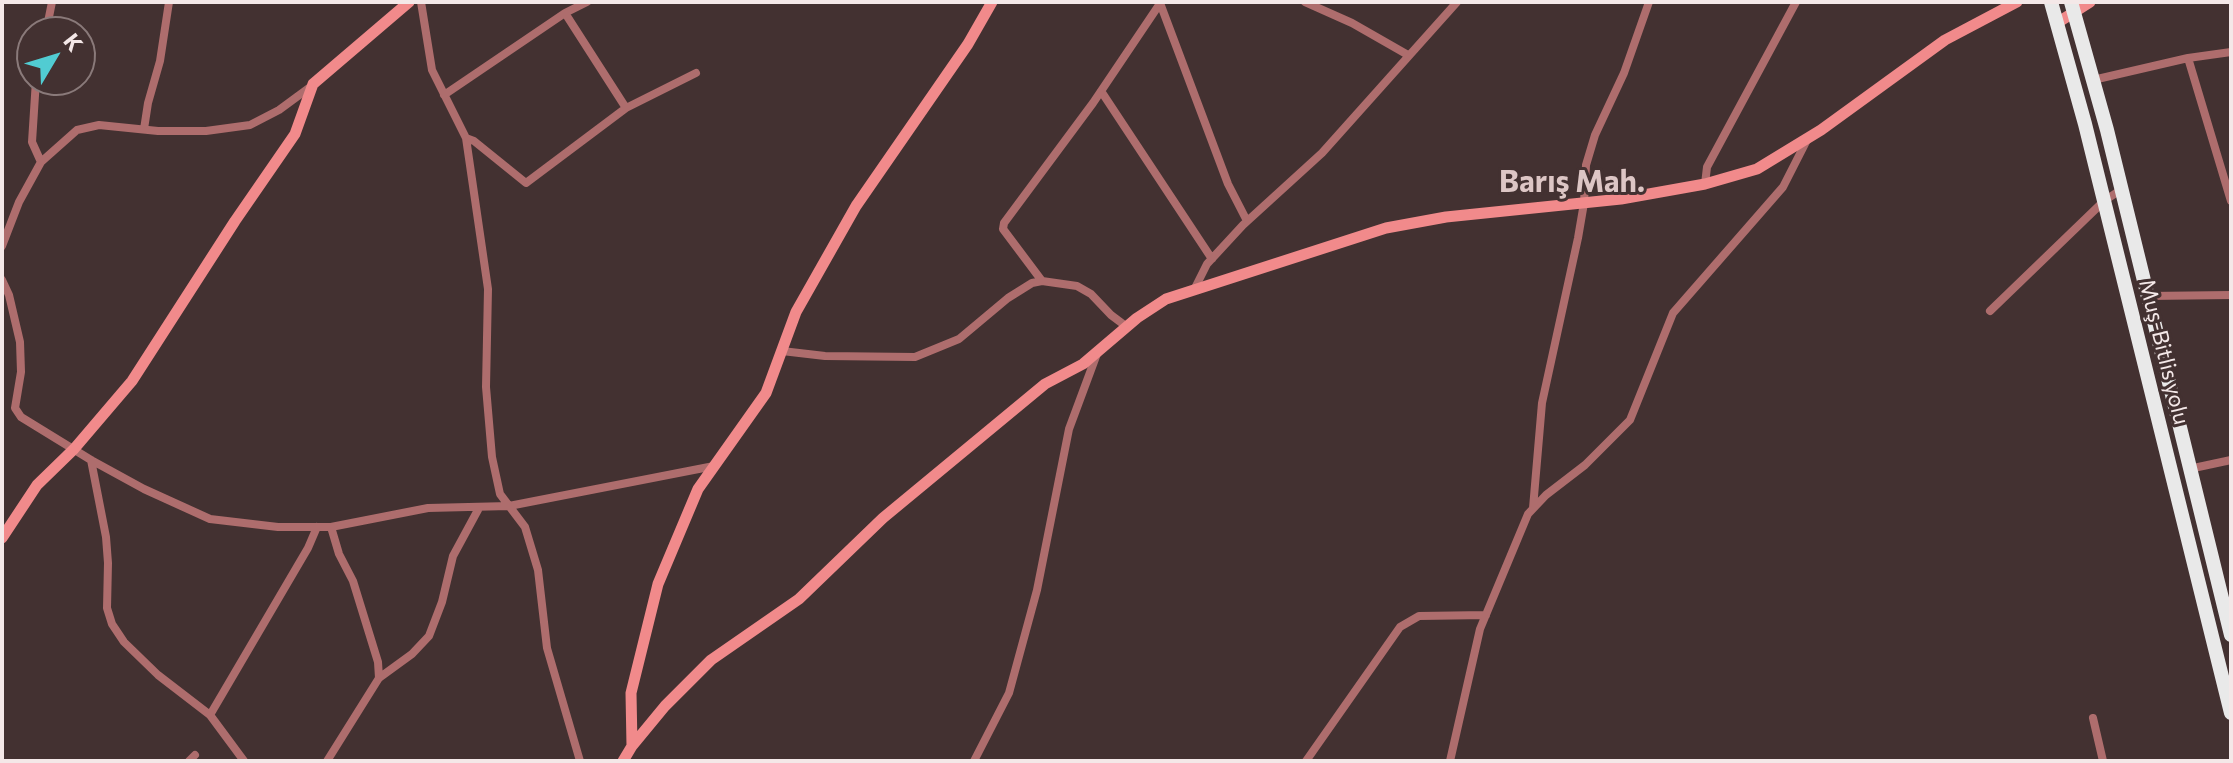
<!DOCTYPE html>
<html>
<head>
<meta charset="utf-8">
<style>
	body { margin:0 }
	#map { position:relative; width:2233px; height:763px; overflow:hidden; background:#433131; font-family:Commissioner,sans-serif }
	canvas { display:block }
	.frame { position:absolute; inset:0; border:4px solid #f4e8e8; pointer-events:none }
	.north { position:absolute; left:16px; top:16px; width:80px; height:80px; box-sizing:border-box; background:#433131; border:2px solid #8a7a7a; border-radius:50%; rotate:52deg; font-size:22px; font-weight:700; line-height:32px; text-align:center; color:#f4e8e8 }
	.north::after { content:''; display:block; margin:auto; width:28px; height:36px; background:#51ccd2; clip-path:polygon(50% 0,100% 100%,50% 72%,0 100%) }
</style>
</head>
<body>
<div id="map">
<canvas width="2233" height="763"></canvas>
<div class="frame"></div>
<div class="north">K</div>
</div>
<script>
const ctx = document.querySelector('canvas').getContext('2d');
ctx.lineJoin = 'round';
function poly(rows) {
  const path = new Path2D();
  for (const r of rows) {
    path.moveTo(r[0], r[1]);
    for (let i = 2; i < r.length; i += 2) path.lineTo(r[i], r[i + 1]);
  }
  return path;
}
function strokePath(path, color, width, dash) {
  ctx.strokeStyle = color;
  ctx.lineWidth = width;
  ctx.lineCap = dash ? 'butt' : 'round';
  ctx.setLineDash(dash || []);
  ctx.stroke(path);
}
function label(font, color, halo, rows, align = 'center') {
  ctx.font = font + ' Commissioner,sans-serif';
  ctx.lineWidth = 6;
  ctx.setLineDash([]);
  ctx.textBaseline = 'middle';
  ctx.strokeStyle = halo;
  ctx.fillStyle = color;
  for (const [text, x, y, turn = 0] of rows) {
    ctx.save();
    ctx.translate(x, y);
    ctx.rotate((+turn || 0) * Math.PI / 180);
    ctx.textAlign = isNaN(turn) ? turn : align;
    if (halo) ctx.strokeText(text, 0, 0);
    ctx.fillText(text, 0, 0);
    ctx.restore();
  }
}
strokePath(poly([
	[421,2,432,70,466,138,488,289,486,387,492,457,500,494,525,527,538,570,547,648,580,761],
	[1305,2,1352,23,1408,55],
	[1160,3,1228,184,1247,221],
	[565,13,626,108],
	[46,32,52,2],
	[2188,58,2231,201],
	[36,80,32,142,41,162],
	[2093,80,2188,58,2231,52],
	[1101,91,1212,259],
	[444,95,565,13,587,2],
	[144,129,148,103,160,61,169,2],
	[466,138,474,141,526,183,626,108,696,73],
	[1705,184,1707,167,1796,2],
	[2,246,19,202,41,162,77,130,99,125,158,131,206,131,250,125,279,110,313,85],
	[2,280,9,295,20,342,21,372,15,408,21,417,91,460,144,489,210,519,278,527,331,527,428,508,509,506,714,466],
	[1042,281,1003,229,1004,223,1093,103,1161,2],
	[1194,290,1207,264,1243,225,1322,153,1457,2],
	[2148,296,2231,295],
	[1990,311,2104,201,2122,189],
	[782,351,825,356,915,357,959,339,1008,298,1032,283,1042,281,1077,286,1091,294,1111,315,1127,327],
	[91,460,106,537,108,563,107,608,112,624,124,642,158,675,210,715,244,761],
	[2189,469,2231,460],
	[1533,508,1542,403,1578,238,1584,203,1586,165,1595,135,1624,73,1649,2],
	[331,527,339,554,353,581,378,662,379,678],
	[210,715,308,548,317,527],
	[2093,718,2103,761],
	[189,761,195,755],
	[327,761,379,678,412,654,429,636,442,602,453,556,479,508],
	[974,761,1009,693,1037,590,1069,429,1098,351],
	[1306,761,1400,627,1419,616,1486,615],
	[1450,761,1480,629,1528,514,1546,495,1585,465,1630,420,1673,313,1783,187,1808,138]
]), '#ae6d6d', 8);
strokePath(poly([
	[2057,23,2090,2],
	[2,538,37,485,74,449,132,381,235,221,295,134,313,84,409,2],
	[632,746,631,693,658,584,698,489,766,393,796,312,856,206,968,44,992,2],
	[623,761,632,746,665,706,711,660,799,599,883,518,1045,384,1083,364,1137,318,1166,299,1386,228,1446,217,1621,199,1705,184,1757,169,1821,130,1945,40,2017,2]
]), '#f18a8b', 11);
strokePath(poly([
	[2051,2,2085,124,2231,713],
	[2071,2,2107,130,2231,635]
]), '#e9e9e9', 14);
label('22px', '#f4e8e8', '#433131', [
	["Muş-Bitlis yolu",2164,352,76]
]);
label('bold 30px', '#ddc6c5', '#433131', [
	["Barış Mah.",1572,182]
]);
</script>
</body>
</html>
